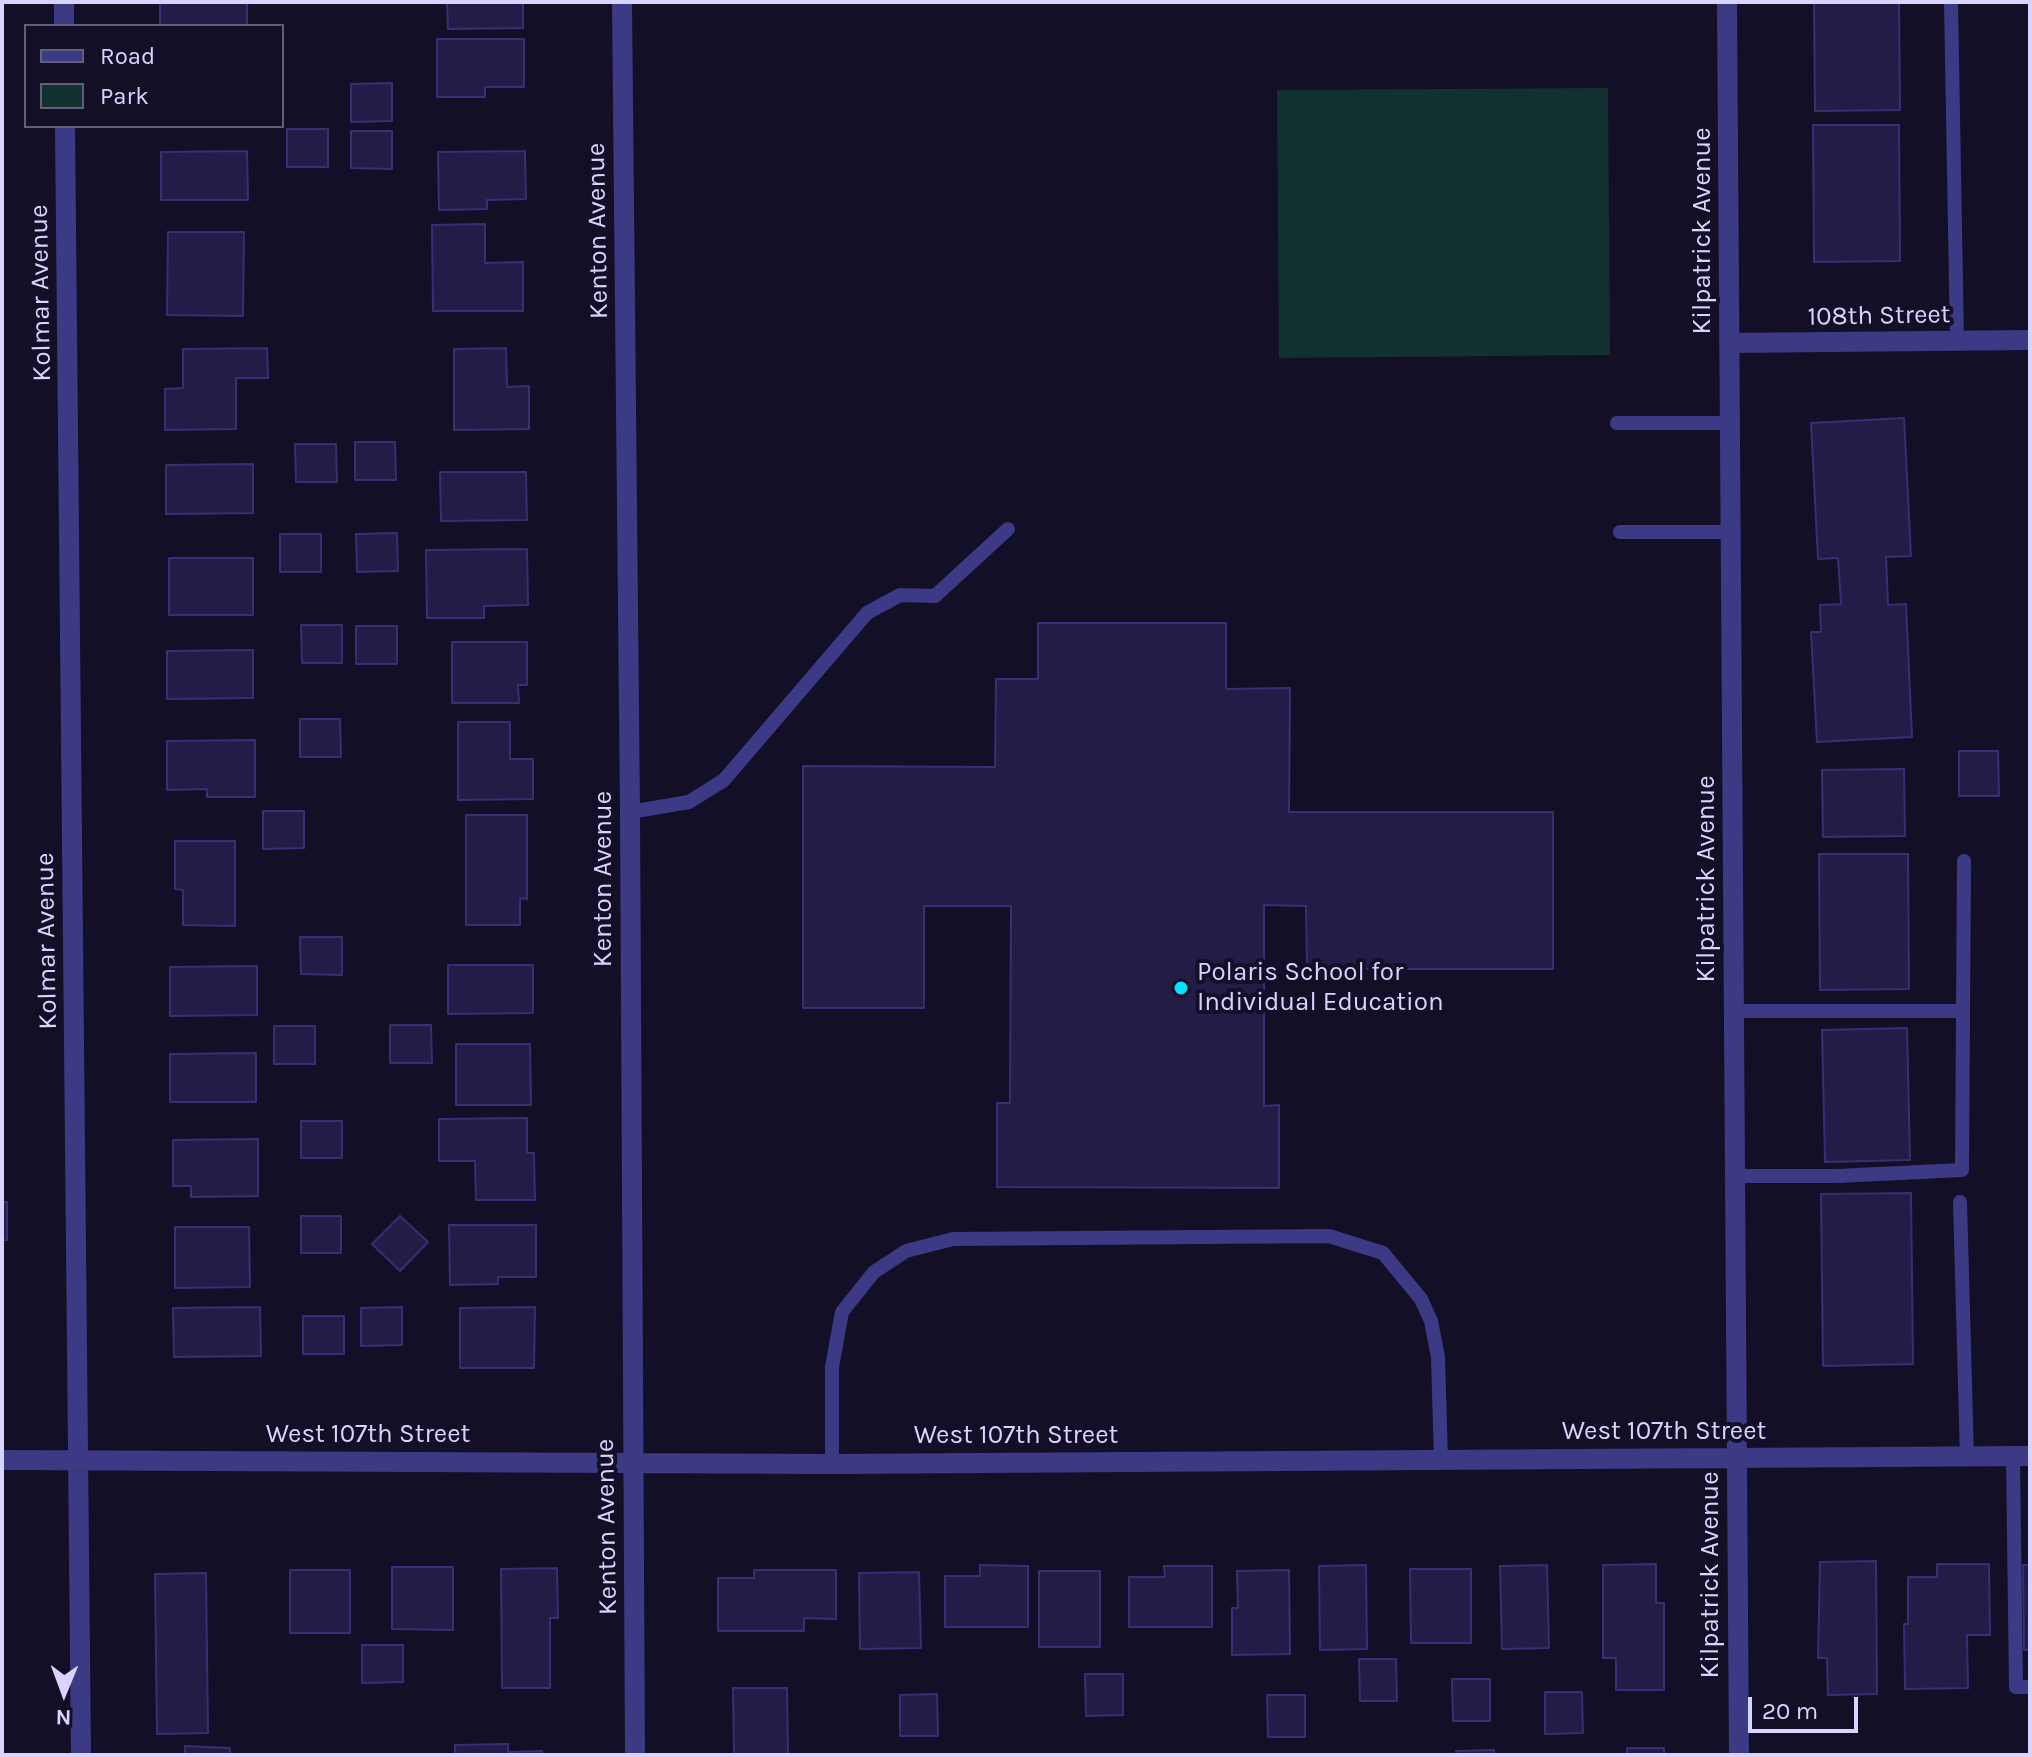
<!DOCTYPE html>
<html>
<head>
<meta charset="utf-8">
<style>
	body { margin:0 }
	#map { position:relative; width:2032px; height:1757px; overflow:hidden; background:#130f26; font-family:Karla,sans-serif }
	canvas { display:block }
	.frame { position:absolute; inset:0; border:4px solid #d9d4ff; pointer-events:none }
	.legend { position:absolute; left:24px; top:24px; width:260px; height:104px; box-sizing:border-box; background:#130f26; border:2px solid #625e7d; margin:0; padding:10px 14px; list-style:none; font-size:24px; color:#d9d4ff }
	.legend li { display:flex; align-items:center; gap:16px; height:40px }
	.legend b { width:40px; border:2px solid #625e7d }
	.north { position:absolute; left:24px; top:1653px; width:80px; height:80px; -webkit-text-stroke:6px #130f26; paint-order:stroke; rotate:181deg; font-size:22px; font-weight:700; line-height:32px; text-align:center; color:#d9d4ff }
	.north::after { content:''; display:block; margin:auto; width:28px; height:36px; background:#d9d4ff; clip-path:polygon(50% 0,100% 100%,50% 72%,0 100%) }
	.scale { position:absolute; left:1748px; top:1697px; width:110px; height:36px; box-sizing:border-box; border:4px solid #d9d4ff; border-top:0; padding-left:10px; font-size:24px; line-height:28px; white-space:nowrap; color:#d9d4ff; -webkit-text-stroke:6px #130f26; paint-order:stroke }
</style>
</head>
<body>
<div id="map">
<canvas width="2032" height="1757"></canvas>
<div class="frame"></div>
<ul class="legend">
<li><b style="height:10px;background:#3d3a85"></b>Road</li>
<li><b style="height:22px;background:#12302f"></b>Park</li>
</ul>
<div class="north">N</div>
<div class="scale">20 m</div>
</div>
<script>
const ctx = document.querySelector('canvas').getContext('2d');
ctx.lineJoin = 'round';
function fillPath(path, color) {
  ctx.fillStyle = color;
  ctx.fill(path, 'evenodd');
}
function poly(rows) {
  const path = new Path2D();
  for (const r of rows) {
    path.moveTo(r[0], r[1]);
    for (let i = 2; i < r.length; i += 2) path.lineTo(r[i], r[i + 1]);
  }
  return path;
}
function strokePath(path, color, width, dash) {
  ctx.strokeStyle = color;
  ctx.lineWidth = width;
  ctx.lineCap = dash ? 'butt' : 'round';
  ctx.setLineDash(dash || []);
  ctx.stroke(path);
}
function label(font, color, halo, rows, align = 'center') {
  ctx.font = font + ' Karla,sans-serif';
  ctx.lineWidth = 8;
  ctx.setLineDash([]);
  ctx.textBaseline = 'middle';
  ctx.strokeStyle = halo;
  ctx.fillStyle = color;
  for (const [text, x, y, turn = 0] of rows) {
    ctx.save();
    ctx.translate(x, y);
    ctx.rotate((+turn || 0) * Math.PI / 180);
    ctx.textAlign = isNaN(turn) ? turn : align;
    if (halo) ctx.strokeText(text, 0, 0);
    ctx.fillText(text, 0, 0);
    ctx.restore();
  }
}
fillPath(poly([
	[1608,88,1610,355,1279,358,1277,90]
]), '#12302f');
const building = poly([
	[160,2,247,2,247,26,160,26,160,2],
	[447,2,523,2,523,28,448,29,447,2],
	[1814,2,1899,2,1900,110,1815,111,1814,2],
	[437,39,524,39,524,87,485,87,485,97,437,97,437,39],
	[392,83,392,121,351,122,351,84,392,83],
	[1813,125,1899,125,1900,261,1814,262,1813,125],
	[287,129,328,129,328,167,287,167,287,129],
	[351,131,392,131,392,169,351,168,351,131],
	[247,151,248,200,161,200,161,152,247,151],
	[525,151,526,199,487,200,487,209,439,210,438,152,525,151],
	[485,224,485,263,523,262,523,311,433,311,432,225,485,224],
	[168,232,244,232,243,316,167,315,168,232],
	[267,348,268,378,236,378,236,429,165,430,165,389,183,388,183,349,267,348],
	[506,348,507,387,529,386,529,429,454,430,454,349,506,348],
	[1904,418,1911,556,1886,557,1888,605,1906,604,1912,737,1817,742,1811,632,1821,632,1820,605,1841,604,1838,558,1818,559,1811,423,1904,418],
	[355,442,395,442,396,480,355,480,355,442],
	[295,444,336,444,337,482,296,482,295,444],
	[253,464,253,513,166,514,166,465,253,464],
	[440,472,526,472,527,520,441,521,440,472],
	[397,533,398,571,357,572,356,534,397,533],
	[280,534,321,534,321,572,280,572,280,534],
	[527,549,528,605,484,606,484,618,427,618,426,550,527,549],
	[169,558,253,558,253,615,169,615,169,558],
	[1038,623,1226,623,1226,689,1290,688,1289,812,1553,812,1553,969,1307,969,1306,906,1264,905,1264,1106,1279,1105,1279,1188,997,1187,997,1103,1010,1103,1011,906,924,906,924,1008,803,1008,803,766,995,767,996,679,1038,679,1038,623],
	[301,625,342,625,342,663,302,663,301,625],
	[356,626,397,626,397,664,356,664,356,626],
	[452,642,527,642,527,685,518,685,519,703,452,703,452,642],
	[253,650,253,698,167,699,167,651,253,650],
	[300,719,340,719,341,757,300,757,300,719],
	[458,722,510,722,510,759,533,759,533,799,458,800,458,722],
	[255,740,255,797,207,797,207,789,167,790,167,741,255,740],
	[1959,751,1998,751,1999,796,1959,796,1959,751],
	[1904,769,1905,836,1823,837,1822,770,1904,769],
	[263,811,304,811,304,848,263,849,263,811],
	[466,815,527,815,527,899,520,898,520,925,466,925,466,815],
	[175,841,235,841,235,926,183,925,183,890,175,889,175,841],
	[1819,854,1908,854,1909,989,1820,990,1819,854],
	[300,937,342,937,342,975,301,974,300,937],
	[448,965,533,965,533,1013,448,1014,448,965],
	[257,966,257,1015,170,1016,170,967,257,966],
	[390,1025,431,1025,432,1063,390,1063,390,1025],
	[274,1026,315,1026,315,1064,274,1064,274,1026],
	[1907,1028,1910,1160,1825,1162,1822,1030,1907,1028],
	[456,1044,530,1044,531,1105,456,1105,456,1044],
	[256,1053,256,1102,170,1102,170,1054,256,1053],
	[527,1118,527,1153,534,1153,535,1200,476,1200,475,1161,439,1161,439,1119,527,1118],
	[301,1121,342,1121,342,1158,301,1158,301,1121],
	[258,1139,258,1196,191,1197,191,1186,173,1186,173,1140,258,1139],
	[1911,1193,1913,1364,1823,1366,1821,1194,1911,1193],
	[2,1202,7,1202,7,1240,2,1240,2,1202],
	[301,1216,341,1216,341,1253,301,1253,301,1216],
	[400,1216,428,1242,400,1271,372,1244,400,1216],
	[449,1225,536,1225,536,1277,498,1277,498,1284,450,1285,449,1225],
	[175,1227,249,1227,250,1287,175,1288,175,1227],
	[260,1307,261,1356,174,1357,173,1308,260,1307],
	[402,1307,402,1345,361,1346,361,1308,402,1307],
	[535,1307,534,1368,460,1368,460,1308,535,1307],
	[303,1316,344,1316,344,1354,303,1354,303,1316],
	[1876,1561,1877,1694,1828,1695,1827,1658,1818,1658,1820,1562,1876,1561],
	[1656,1564,1656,1603,1664,1603,1664,1690,1616,1690,1616,1658,1603,1658,1603,1565,1656,1564],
	[1937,1564,1989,1564,1990,1635,1967,1635,1968,1688,1905,1689,1904,1624,1908,1624,1908,1577,1937,1577,1937,1564],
	[980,1565,1028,1566,1028,1627,945,1627,945,1576,980,1576,980,1565],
	[1366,1565,1367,1649,1320,1650,1319,1566,1366,1565],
	[1547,1565,1549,1648,1502,1649,1500,1566,1547,1565],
	[2023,1565,2030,1565,2030,1650,2024,1650,2023,1565],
	[1164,1566,1212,1566,1212,1627,1129,1627,1129,1577,1165,1577,1164,1566],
	[392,1567,453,1567,453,1630,392,1629,392,1567],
	[557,1568,558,1618,550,1618,550,1688,502,1688,501,1569,557,1568],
	[1410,1569,1471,1569,1471,1643,1411,1643,1410,1569],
	[290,1570,350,1570,350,1633,290,1633,290,1570],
	[754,1570,836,1570,836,1619,804,1618,804,1631,718,1631,718,1578,754,1578,754,1570],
	[1289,1570,1290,1654,1232,1655,1232,1608,1238,1608,1237,1571,1289,1570],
	[1039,1571,1100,1571,1100,1647,1039,1647,1039,1571],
	[919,1572,921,1648,860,1649,859,1573,919,1572],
	[206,1573,208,1733,157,1734,155,1574,206,1573],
	[362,1645,403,1645,403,1682,362,1683,362,1645],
	[1359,1659,1396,1659,1397,1701,1360,1701,1359,1659],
	[1085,1674,1123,1674,1123,1715,1086,1716,1085,1674],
	[1452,1679,1490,1679,1490,1721,1453,1721,1452,1679],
	[733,1688,787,1688,788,1755,734,1755,733,1688],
	[1545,1692,1582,1692,1583,1733,1545,1734,1545,1692],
	[937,1694,938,1736,900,1736,900,1695,937,1694],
	[1267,1695,1305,1695,1305,1737,1268,1737,1267,1695],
	[508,1744,508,1752,542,1751,542,1755,455,1755,455,1745,508,1744],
	[185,1746,230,1748,230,1755,185,1755,185,1746],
	[1627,1748,1664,1748,1664,1755,1627,1755,1627,1748],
	[1494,1750,1494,1755,1457,1755,1456,1751,1494,1750]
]);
fillPath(building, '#241b47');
strokePath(building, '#3b2d73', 2);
strokePath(poly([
	[1951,2,1957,341],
	[1617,423,1730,423],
	[1620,532,1731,532],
	[630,812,689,802,724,780,867,613,900,595,935,596,1008,529],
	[1734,1011,1963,1011],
	[1735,1176,1837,1176,1962,1170,1964,861],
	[1960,1202,1967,1457],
	[2013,1456,2016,1687,2030,1687],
	[832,1464,832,1367,842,1312,874,1272,906,1251,953,1239,1329,1236,1383,1253,1421,1299,1431,1321,1438,1357,1441,1460]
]), '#3d3a85', 14);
strokePath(poly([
	[64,2,64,26],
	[622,2,630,812,635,1755],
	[1727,2,1739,1755],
	[65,126,81,1755],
	[1729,343,2030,340],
	[2,1460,832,1464,2030,1456]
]), '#3d3a85', 20);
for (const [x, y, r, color] of [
	[1181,988,8,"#00e5ff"]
]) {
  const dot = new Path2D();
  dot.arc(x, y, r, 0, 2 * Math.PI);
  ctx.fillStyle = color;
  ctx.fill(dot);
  strokePath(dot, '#130f26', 3);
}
label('26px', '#d9d4ff', '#130f26', [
	["Kenton Avenue",598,231,-91],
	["Kilpatrick Avenue",1703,231,-90],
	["Kolmar Avenue",41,293,-91],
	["108th Street",1879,316,-1],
	["Kenton Avenue",604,879,-90],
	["Kilpatrick Avenue",1707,879,-90],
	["Kolmar Avenue",47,941,-91],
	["West 107th Street",1664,1432],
	["West 107th Street",368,1435],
	["West 107th Street",1016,1436],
	["Kenton Avenue",607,1527,-91],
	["Kilpatrick Avenue",1711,1575,-90]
]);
label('26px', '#d9d4ff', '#130f26', [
	["Polaris School for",1197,973],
	["Individual Education",1197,1003]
], 'left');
</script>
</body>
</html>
